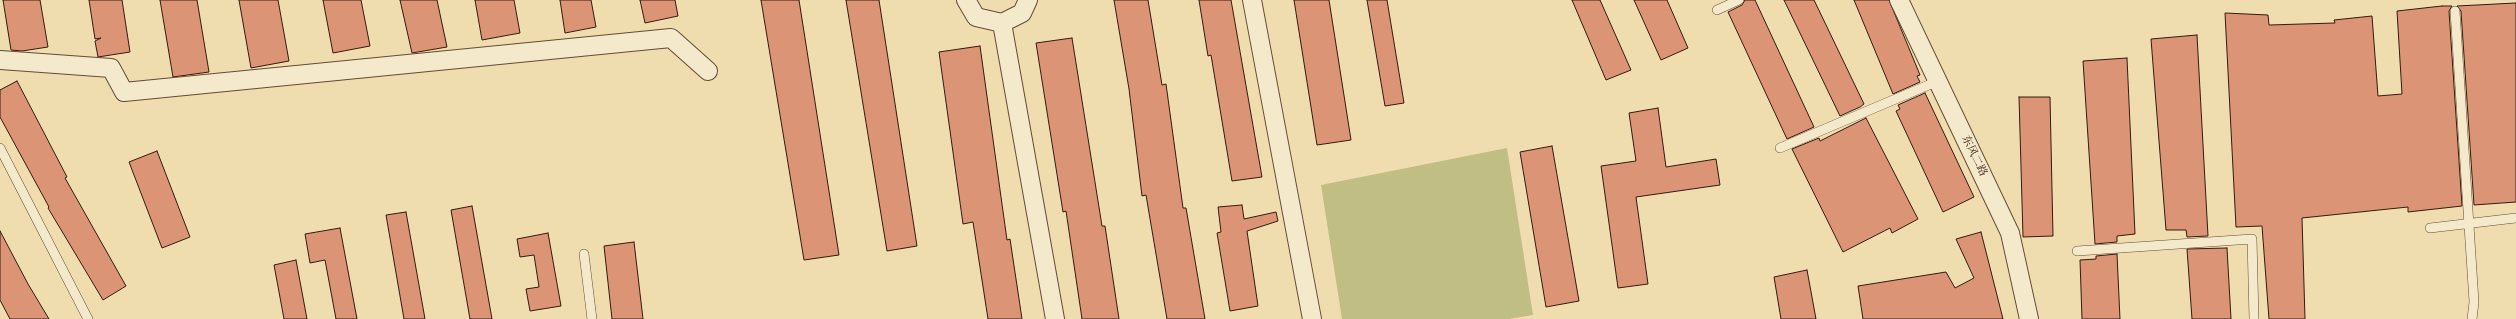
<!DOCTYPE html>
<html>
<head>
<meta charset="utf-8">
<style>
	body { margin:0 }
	canvas { display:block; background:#efddaf }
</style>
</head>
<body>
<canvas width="2516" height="319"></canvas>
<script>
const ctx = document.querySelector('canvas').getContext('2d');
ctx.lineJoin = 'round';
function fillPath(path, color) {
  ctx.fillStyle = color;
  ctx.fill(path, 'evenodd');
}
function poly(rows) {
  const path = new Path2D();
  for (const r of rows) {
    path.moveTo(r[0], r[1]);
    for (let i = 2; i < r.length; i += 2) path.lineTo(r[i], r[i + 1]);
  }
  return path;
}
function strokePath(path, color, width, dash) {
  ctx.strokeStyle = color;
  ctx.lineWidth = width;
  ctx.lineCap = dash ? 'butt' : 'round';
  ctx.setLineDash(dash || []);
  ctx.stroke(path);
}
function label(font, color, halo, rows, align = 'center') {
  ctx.font = font + ' "IM FELL French Canon","Noto Serif SC",serif';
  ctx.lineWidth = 3.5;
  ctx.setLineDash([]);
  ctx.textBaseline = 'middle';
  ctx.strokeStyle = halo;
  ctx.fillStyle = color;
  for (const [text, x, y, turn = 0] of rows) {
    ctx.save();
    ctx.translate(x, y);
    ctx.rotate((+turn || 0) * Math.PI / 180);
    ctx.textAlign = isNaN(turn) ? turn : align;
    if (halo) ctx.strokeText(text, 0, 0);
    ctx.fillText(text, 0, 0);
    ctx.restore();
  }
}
fillPath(poly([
	[1507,148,1533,315,1509,319,1342,319,1321,185]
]), '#c1be85');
const building = poly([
	[3,0,40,0,48,47,22,51,11,50,3,0],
	[89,0,122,0,130,52,98,57,95,41,101,38,95,39,89,0],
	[160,0,197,0,209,72,173,77,160,0],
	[239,0,278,0,289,61,251,68,239,0],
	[323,0,361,0,370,46,333,53,323,0],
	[400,0,437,0,447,47,412,53,400,0],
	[475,0,514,0,520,33,482,40,475,0],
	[560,0,591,0,596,27,565,33,560,0],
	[640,0,675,0,678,16,645,23,640,0],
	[761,0,799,0,839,255,804,260,761,0],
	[846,0,879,0,917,246,887,251,846,0],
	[1114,0,1148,0,1162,85,1166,84,1183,208,1186,208,1205,319,1167,319,1146,195,1142,196,1129,89,1114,0],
	[1199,0,1231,0,1262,177,1232,181,1211,55,1208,56,1199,0],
	[1294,0,1329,0,1351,140,1317,145,1294,0],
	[1367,0,1387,0,1404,103,1385,106,1367,0],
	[1572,0,1600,0,1631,70,1606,80,1572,0],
	[1634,0,1667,0,1688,48,1661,60,1634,0],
	[1745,0,1755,0,1814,127,1787,139,1728,12,1742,5,1745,0],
	[1784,0,1814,0,1864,104,1860,107,1840,116,1784,0],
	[1854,0,1889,0,1920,75,1917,76,1920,82,1893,94,1854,0],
	[2516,3,2516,202,2474,205,2461,11,2457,6,2516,3],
	[2442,6,2452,6,2449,11,2462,206,2408,212,2408,207,2302,218,2305,319,2269,319,2262,226,2236,227,2225,13,2268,15,2269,25,2335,23,2334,20,2372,16,2378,96,2402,94,2397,11,2442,6],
	[2197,35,2208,236,2187,237,2186,230,2166,230,2151,39,2197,35],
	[1072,38,1102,226,1105,226,1119,319,1082,319,1066,211,1063,212,1036,43,1072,38],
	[980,46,1007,240,1010,239,1022,319,988,319,973,222,963,224,939,52,980,46],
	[2127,58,2135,234,2117,236,2117,242,2095,244,2083,61,2127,58],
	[17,81,67,177,65,178,126,286,103,300,48,208,49,207,0,117,0,90,17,81],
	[1925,93,1974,197,1943,212,1896,111,1900,109,1898,105,1925,93],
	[2019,97,2050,97,2053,236,2023,237,2019,97],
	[1658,108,1666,167,1716,159,1720,185,1636,197,1648,284,1618,288,1601,166,1636,161,1629,113,1658,108],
	[1866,118,1918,219,1892,233,1890,228,1843,252,1792,149,1819,138,1820,141,1866,118],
	[1552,146,1579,301,1546,307,1520,152,1552,146],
	[157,151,190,237,162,248,129,162,157,151],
	[1242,205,1244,219,1276,212,1278,221,1247,231,1258,306,1230,311,1217,233,1221,232,1218,207,1242,205],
	[472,206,492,319,470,319,451,210,472,206],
	[406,212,425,319,404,319,386,215,406,212],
	[340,228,357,319,336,319,325,260,310,263,305,234,340,228],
	[0,231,28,284,49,319,10,319,0,300,0,231],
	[1981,232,2003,319,1863,319,1858,286,1946,272,1955,288,1974,278,1956,239,1981,232],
	[548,233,561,306,530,311,526,289,539,287,534,255,520,257,517,239,548,233],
	[634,242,643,319,612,319,604,246,634,242],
	[2227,248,2231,319,2192,319,2187,249,2227,248],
	[2117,254,2120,319,2082,319,2080,260,2096,259,2096,256,2117,254],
	[296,260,307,319,284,319,274,265,296,260],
	[1807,270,1816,319,1781,319,1774,277,1807,270]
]);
fillPath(building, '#db9475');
strokePath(building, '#341b0d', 1);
const lane = poly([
	[1717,10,1739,0],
	[2455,11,2474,302,2472,319],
	[0,148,88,319],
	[1780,148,1938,81],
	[2430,228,2516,218],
	[2077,251,2252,239,2254,319],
	[584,254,592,319]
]);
const street = poly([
	[966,0,976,17,1002,23,1022,13,1028,0],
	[1252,0,1312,319],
	[1899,0,2010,233,2029,319],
	[1002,23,1055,319],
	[0,60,111,68,124,92,671,38,708,71]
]);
strokePath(lane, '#634c36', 10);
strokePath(street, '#634c36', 20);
strokePath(lane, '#f5e9cb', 9);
strokePath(street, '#f5e9cb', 18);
label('11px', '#341b0d', '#f5e9cb', [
	["东风二路",1974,156,64]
]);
</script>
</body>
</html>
